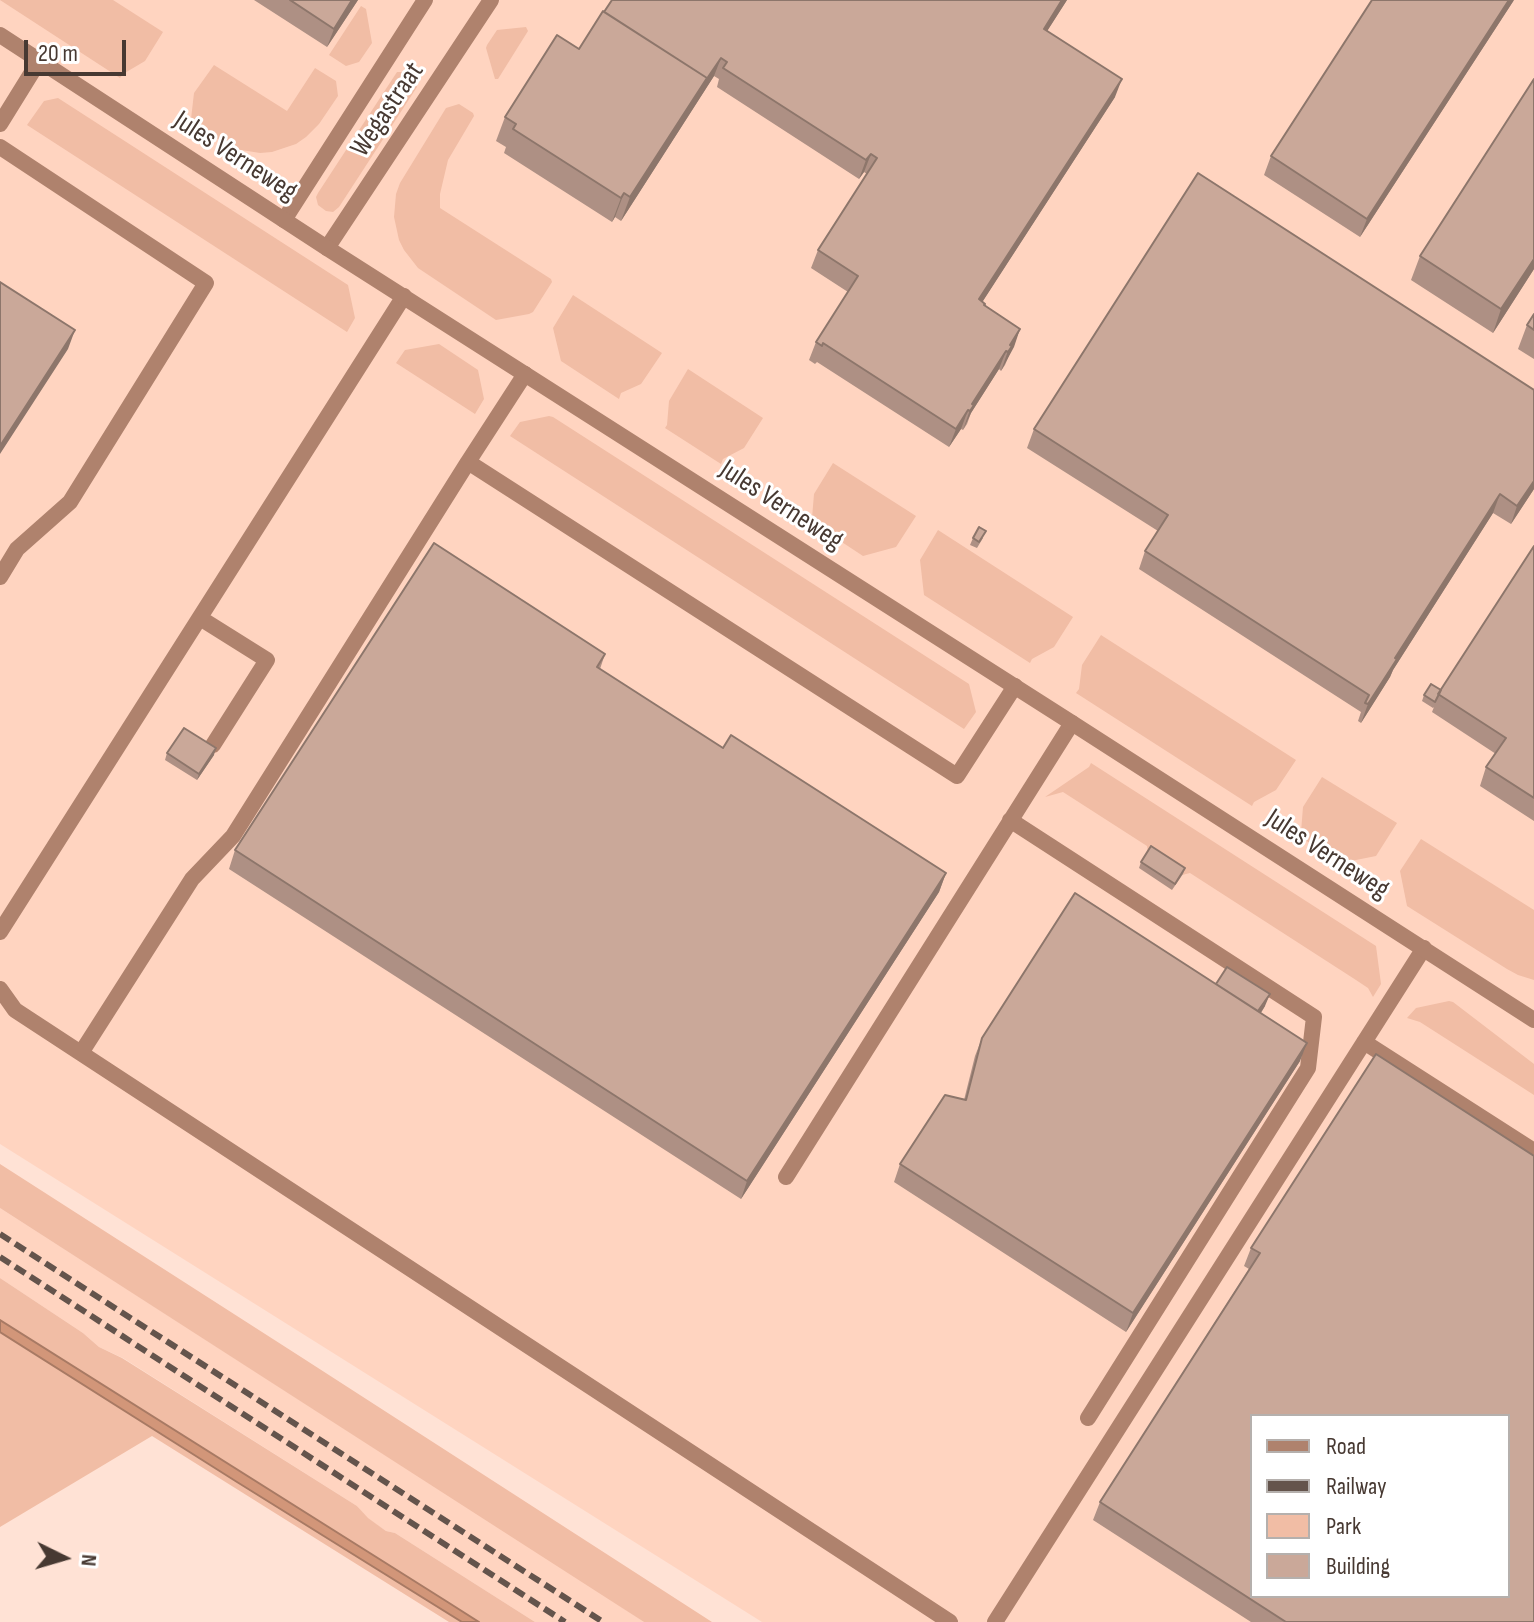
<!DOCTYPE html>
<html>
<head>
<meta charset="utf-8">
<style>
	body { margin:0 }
	#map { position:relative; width:1534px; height:1622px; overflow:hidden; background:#ffe2d5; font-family:"Sofia Sans Condensed",sans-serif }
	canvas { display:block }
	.legend { position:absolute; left:1250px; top:1414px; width:260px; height:184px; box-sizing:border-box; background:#fff; border:2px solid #b5b0ad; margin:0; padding:10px 14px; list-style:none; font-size:24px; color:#473932 }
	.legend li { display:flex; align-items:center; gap:16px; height:40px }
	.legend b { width:40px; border:2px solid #b5b0ad }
	.north { position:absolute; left:24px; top:1518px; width:80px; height:80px; -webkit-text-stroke:6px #fff; paint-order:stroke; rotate:95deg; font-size:22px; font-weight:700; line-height:32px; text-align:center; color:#473932 }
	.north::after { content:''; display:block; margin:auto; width:28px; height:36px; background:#473932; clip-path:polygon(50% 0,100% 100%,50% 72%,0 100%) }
	.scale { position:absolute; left:24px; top:40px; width:102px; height:36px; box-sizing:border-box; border:4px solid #473932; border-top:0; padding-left:10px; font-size:24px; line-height:28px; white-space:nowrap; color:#473932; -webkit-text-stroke:6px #fff; paint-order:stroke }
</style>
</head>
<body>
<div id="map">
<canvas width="1534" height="1622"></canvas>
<ul class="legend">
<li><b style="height:10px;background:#af826d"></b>Road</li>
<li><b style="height:10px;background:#64544c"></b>Railway</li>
<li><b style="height:22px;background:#f1bda5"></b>Park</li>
<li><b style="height:22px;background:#caa899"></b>Building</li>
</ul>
<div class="north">N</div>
<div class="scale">20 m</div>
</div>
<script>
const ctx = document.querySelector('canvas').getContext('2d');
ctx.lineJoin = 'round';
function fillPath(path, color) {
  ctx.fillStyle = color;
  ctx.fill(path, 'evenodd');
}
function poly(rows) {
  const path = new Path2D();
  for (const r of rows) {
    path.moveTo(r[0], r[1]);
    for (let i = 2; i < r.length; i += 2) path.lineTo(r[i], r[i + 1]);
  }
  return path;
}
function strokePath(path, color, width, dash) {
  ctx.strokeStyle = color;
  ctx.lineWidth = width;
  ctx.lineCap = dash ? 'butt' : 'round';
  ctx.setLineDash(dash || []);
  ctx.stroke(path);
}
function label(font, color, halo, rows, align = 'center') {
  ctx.font = font + ' "Sofia Sans Condensed",sans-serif';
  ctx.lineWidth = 6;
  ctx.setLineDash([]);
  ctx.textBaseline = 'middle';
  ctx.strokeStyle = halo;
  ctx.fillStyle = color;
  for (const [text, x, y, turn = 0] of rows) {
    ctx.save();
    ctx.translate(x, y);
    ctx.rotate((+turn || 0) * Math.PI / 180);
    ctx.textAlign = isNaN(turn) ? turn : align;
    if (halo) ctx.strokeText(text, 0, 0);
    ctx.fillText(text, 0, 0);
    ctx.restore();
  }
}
fillPath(poly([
	[0,0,1534,0,1534,1622,762,1622,0,1144],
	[1252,1416,1508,1416,1508,1596,1252,1596],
	[0,1208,601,1593,644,1622,535,1622,395,1533,386,1531,367,1518,357,1506,123,1358,99,1347,83,1333,0,1278]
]), '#ffd4c0');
fillPath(poly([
	[0,0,113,0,163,32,145,61,123,74,120,78],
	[361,6,366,9,372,43,359,62,346,66,329,55],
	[526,27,528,31,498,79,495,79,486,48,487,45,497,30],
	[214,65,287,111,315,68,336,81,338,96,319,124,306,137,296,144,272,152,260,153,235,149,189,122,191,119,194,93],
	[397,72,402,72,415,80,417,87,339,207,333,212,326,211,318,205,316,197,318,193],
	[58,98,348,285,355,318,347,332,27,125,44,101],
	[459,104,473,113,474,116,448,160,440,194,440,208,551,279,552,282,533,312,529,314,496,320,418,268,404,250,399,240,394,217,396,194,400,183,446,108],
	[573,295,662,353,641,384,621,393,619,399,561,361,553,328],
	[439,344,478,370,484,399,475,414,396,363,405,350],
	[688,369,763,418,744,448,723,459,721,464,665,428,667,425,669,401],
	[549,416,553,417,969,684,976,712,964,729,510,436,520,422],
	[833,463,916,516,896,547,863,556,810,521,812,518,814,494],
	[938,530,1073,617,1054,647,1032,659,1030,663,924,595,920,560],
	[1101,635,1296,760,1276,790,1254,802,1252,806,1076,693,1079,689,1082,665],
	[1091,763,1376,946,1381,984,1373,997,1368,988,1356,980,1190,873,1182,875,1148,853,1147,846,1063,792,1045,797,1089,767],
	[1322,777,1397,823,1376,856,1341,863,1299,836,1301,832,1303,807],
	[1421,839,1534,910,1534,980,1518,975,1507,969,1407,906,1400,871],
	[1449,1001,1453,1002,1534,1064,1534,1095,1420,1022,1407,1018,1416,1008],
	[0,1164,301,1357,712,1622,644,1622,0,1208],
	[0,1278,83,1333,99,1347,122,1358,357,1506,368,1518,386,1531,395,1533,535,1622,479,1622,0,1320],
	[0,1332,237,1482,462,1622,449,1622,152,1436,0,1527]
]), '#f1bda5');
const water = poly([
	[0,1320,446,1601,479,1622,462,1622,237,1482,0,1332,0,1320]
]);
fillPath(water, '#d29679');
strokePath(water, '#a87a64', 2);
strokePath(poly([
	[0,124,39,61],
	[0,147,206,283,70,502,17,549,0,577],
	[525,374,468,462,957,776,1015,686],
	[200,618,267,660,213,745],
	[1010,820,1314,1017,1308,1068,1088,1418],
	[0,932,404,296],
	[0,989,15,1010,950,1622],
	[1364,1042,1534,1151],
	[81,1053,192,879,233,836,468,462],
	[786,1177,1072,723],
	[995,1622,1424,948]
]), '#af826d', 16);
strokePath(poly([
	[284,220,425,0],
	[327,248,491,0]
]), '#af826d', 16);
strokePath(poly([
	[0,35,327,248,1072,723,1534,1020]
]), '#af826d', 16);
strokePath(poly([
	[0,1234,603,1622],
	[0,1257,565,1622]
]), '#64544c', 6, [12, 6]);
fillPath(poly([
	[254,0,358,0,327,47],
	[1067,0,1047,31,1115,97,982,302,984,306,1020,329,1005,365,1001,371,999,369,971,413,967,424,963,430,961,429,949,447,817,362,815,364,809,360,816,342,848,292,811,268,818,250,867,174,864,172,859,179,717,87,719,79,714,76,621,221,615,217,612,222,504,153,506,147,496,141,505,117,579,49,604,12],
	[1514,0,1360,237,1264,175,1271,156],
	[1534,79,1534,269,1493,333,1411,280,1420,256],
	[1534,314,1534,359,1518,349,1527,325],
	[1034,429,1534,489,1511,524,1493,513,1393,670,1390,677,1361,723,1358,721,1361,712,1139,569,1145,551,1158,531,1027,448],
	[973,538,983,538,977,548,970,545],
	[1534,546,1534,821,1480,786,1486,767,1496,754,1432,712,1434,707,1433,708,1422,701,1424,695,1441,690],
	[605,654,600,669,723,748,946,873,939,892,741,1199,229,869,235,850],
	[167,753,214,755,197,780,165,760],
	[1141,862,1185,868,1183,874,1172,890,1139,868],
	[1216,984,1265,1006,1261,1013,1300,1061,1126,1332,894,1182,900,1164,964,1100,975,1056,982,1038],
	[1534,1156,1534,1622,1251,1622,1093,1520,1100,1502,1249,1269,1244,1266,1251,1248]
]), '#ae9084');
fillPath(poly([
	[352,0,358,0,327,47,334,29],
	[1062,0,1067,0,1037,47,1044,29],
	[1509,0,1514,0,1360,237,1367,219],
	[721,58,714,76,621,221,630,197,707,78],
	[1122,79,1115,97,972,318,979,299],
	[871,154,864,172,859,179,866,160],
	[624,193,615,217,612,222,621,198],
	[1534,259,1534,269,1493,333,1501,309],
	[1020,329,1014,347,1001,371,1010,345],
	[75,330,68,349,0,454,0,446],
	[1006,351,999,369,971,413,963,430,972,404],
	[968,410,961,429,949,447,956,429],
	[1534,481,1534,489,1511,524,1517,506],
	[1500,494,1493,513,1393,670,1390,677,1361,723,1368,704,1395,658],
	[216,748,214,755,197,780,199,774],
	[946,873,939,892,741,1199,747,1181],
	[1270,994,1265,1006,1250,1029,1255,1017],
	[1307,1043,1300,1061,1126,1332,1133,1313]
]), '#8d766b');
const building = poly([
	[290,0,352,0,334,29,290,0],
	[612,0,1062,0,1044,29,1122,79,979,299,985,304,984,305,1020,329,1010,345,1012,346,1008,352,1006,351,972,404,974,405,970,411,968,410,956,429,823,343,822,346,816,342,858,276,818,250,877,158,871,154,866,160,723,68,727,62,721,58,704,83,707,78,604,12,612,0],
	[1372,0,1509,0,1367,219,1271,156,1372,0],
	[603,11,707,78,630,197,624,193,621,198,513,129,516,124,505,117,557,35,579,49,603,11],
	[1534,79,1534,259,1501,309,1420,256,1534,79],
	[1198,173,1534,390,1534,481,1517,506,1500,494,1395,658,1397,659,1368,704,1365,703,1369,695,1145,551,1168,515,1034,429,1198,173],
	[0,282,75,330,0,446,0,282],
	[1534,314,1534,330,1527,325,1534,314],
	[979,527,986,531,979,542,973,538,979,527],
	[434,543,605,654,597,667,723,748,731,735,946,873,747,1181,235,850,434,543],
	[1534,546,1534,798,1486,767,1506,738,1438,694,1534,546],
	[1431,684,1441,690,1435,702,1424,695,1431,684],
	[184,728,216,748,199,774,167,753,184,728],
	[1151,846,1185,868,1175,884,1141,862,1151,846],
	[1075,893,1307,1043,1133,1313,900,1164,945,1095,966,1100,982,1038,1075,893],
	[1227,967,1270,994,1258,1011,1216,984,1227,967],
	[1376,1054,1534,1156,1534,1622,1286,1622,1100,1502,1260,1253,1251,1248,1376,1054],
	[1252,1416,1508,1416,1508,1596,1252,1596,1252,1416]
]);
fillPath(building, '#caa899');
strokePath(building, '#8d766b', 2);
label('28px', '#473932', '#fff', [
	["Wegastraat",388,110,-56],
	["Jules Verneweg",235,157,33],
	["Jules Verneweg",781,506,33],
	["Jules Verneweg",1327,855,33]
]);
</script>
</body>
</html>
